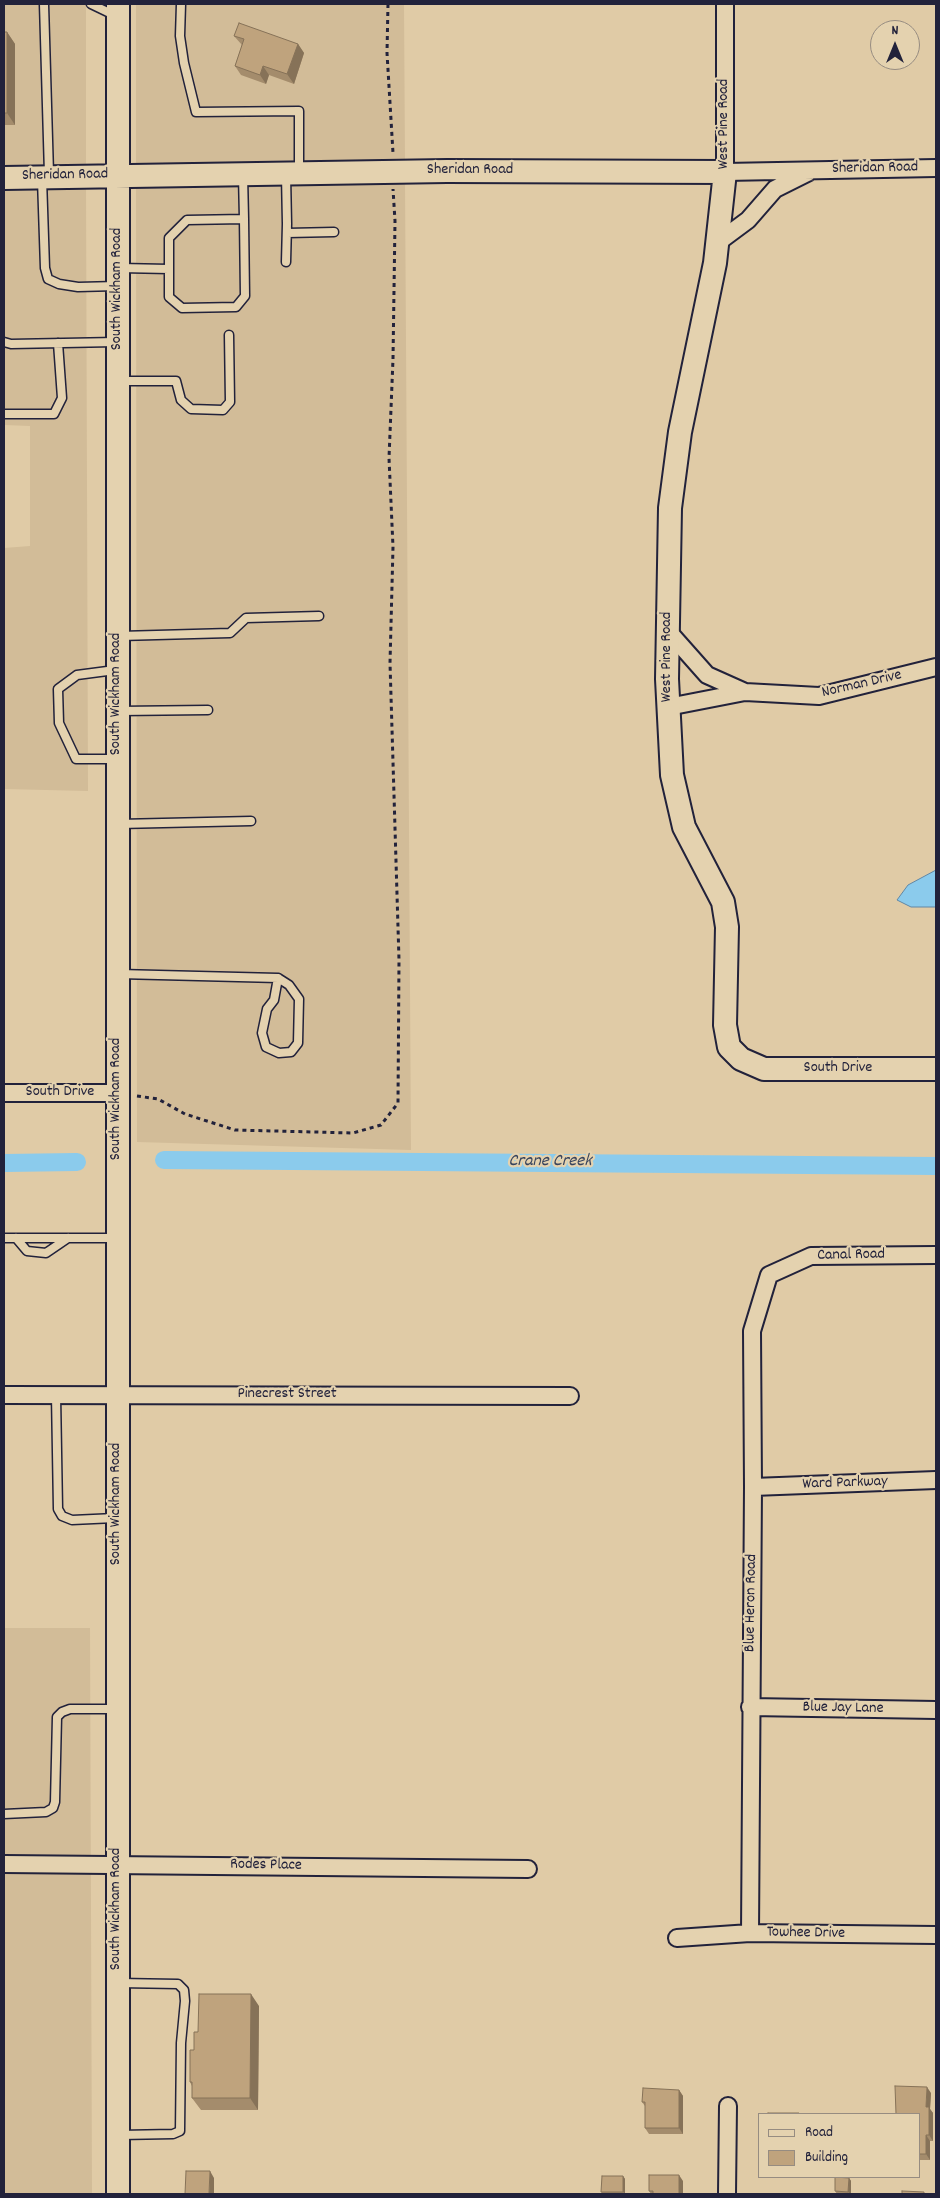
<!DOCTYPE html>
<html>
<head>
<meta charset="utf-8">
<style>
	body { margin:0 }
	#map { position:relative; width:940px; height:2198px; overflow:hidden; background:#e0cba6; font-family:Dekko,sans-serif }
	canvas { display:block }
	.frame { position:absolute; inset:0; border:5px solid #22223b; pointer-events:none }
	.legend { position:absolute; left:758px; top:2113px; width:162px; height:65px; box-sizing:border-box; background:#e4d2af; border:1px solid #968c81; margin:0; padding:6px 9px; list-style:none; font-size:15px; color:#22223b }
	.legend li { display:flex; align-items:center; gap:10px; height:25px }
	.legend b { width:25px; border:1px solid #968c81 }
	.north { position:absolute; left:870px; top:20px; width:50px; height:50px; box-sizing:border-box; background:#e4d2af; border:1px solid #968c81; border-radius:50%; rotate:0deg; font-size:14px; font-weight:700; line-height:20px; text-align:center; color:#22223b }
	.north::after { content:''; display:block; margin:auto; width:18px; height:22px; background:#22223b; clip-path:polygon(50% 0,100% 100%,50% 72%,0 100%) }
</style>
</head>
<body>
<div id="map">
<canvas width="940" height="2198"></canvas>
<div class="frame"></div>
<ul class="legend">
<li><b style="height:6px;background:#e4d2af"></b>Road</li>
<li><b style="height:14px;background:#bfa37d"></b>Building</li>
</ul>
<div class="north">N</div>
</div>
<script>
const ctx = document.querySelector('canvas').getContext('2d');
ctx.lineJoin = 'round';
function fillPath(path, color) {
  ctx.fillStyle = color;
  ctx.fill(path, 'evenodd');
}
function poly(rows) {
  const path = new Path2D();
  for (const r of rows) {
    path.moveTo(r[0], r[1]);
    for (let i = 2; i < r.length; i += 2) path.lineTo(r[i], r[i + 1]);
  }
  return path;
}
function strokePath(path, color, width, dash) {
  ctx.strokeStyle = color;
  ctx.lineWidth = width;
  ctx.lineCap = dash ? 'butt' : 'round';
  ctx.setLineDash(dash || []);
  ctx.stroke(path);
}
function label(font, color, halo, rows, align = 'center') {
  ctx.font = font + ' Dekko,sans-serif';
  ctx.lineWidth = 4.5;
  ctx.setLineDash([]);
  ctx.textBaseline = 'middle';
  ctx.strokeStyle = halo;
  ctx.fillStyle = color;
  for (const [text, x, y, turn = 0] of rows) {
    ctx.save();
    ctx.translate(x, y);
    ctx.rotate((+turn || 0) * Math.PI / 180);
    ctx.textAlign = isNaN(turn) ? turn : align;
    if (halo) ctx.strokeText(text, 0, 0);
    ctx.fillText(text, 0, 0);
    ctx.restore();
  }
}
fillPath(poly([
	[4,4,86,4,86,166,4,168],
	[136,4,404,4,405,162,136,165],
	[405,182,411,1150,137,1142,136,185],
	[86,185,88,791,4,789,4,548,30,546,30,426,4,425,4,187],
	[4,1628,90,1628,92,2194,4,2194]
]), '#d2bc98');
const water = poly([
	[936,870,936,907,911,907,897,900,908,885,936,870]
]);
fillPath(water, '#8bcbec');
strokePath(water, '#6187a5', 1);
strokePath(poly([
	[164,1160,936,1166],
	[4,1163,77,1162]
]), '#8bcbec', 18);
const lane = poly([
	[44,4,49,174],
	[91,4,116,16],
	[181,4,180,36,184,63,196,112,299,111,299,171],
	[286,175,287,224,286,262],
	[42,179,45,268,48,279,59,284,78,287,117,286],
	[287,233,334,232],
	[120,268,169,269,169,238,187,220,244,219,243,175],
	[169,269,169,297,182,308,236,307,245,296,244,219],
	[4,342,11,344,116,342],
	[120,381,176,381,181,400,191,409,223,410,230,402,229,335],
	[4,414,54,414,62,398,58,343],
	[120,636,230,633,246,618,319,616],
	[115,670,77,675,58,689,59,723,76,759,115,759],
	[119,711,208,710],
	[119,824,251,821],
	[119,974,278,978,289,985,299,999,298,1043,291,1052,279,1053,266,1047,262,1033,267,1009,274,1000,278,978],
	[4,1238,115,1238],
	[16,1238,27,1251,46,1253,68,1238],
	[56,1395,58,1509,62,1516,72,1520,115,1518],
	[4,1814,46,1812,53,1808,55,1802,57,1717,62,1712,70,1709,115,1709],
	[119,1983,178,1984,184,1990,185,2001,181,2043,180,2131,173,2134,120,2135]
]);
const street = poly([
	[725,4,725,172,936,168],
	[717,243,748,220,775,189,809,172],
	[668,631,707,675,745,692],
	[668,707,745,692,819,696,936,667],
	[4,1093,117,1093],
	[4,1395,570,1396],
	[753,1487,936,1480],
	[750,1707,936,1710],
	[4,1864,528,1869],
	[750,1933,753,1487,752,1331,769,1275,811,1256,936,1255],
	[677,1938,750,1933,936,1935],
	[727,2194,728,2106]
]);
const secondary = poly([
	[4,178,447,171,725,172,715,263,680,432,670,508,667,679,672,775,684,827,723,902,727,927,725,1025,729,1047,741,1059,764,1069,936,1069],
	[118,2194,118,4]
]);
strokePath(lane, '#22223b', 11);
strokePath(street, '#22223b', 20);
strokePath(secondary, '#22223b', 26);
strokePath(poly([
	[388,4,387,53,393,153],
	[137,1096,158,1099,185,1114,235,1130,353,1133,381,1125,398,1103,399,960,390,663,393,547,389,458,393,359,395,221,393,189]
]), '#22223b', 3, [4, 4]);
strokePath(lane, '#e4d2af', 8);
strokePath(street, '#e4d2af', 16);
strokePath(secondary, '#e4d2af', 22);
fillPath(poly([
	[4,22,5,23,5,32,7,32,15,44,15,125,4,125],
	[234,36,298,44,304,53,294,84,269,75,266,84,241,75,235,66,242,45],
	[259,2006,258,2110,201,2110,192,2098,192,2086,190,2082,194,2050,198,2032],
	[679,2090,683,2096,683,2134,649,2134,645,2128,645,2106,642,2102],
	[931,2093,930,2109,933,2113,933,2141,930,2141,930,2160,919,2160,919,2114],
	[623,2176,625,2179,625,2194,603,2194,601,2192],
	[849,2178,851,2181,851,2194,837,2194,835,2191],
	[683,2181,683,2194,651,2194,649,2191]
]), '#a48c6c');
fillPath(poly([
	[4,22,5,23,5,44,4,42],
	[7,32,15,44,15,125,7,113],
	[298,44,304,53,294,84,287,74],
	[263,66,269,75,266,84,260,75],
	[251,1994,259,2006,258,2110,250,2098],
	[927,2087,931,2093,930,2109,933,2113,933,2141,929,2135,926,2107],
	[679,2090,683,2096,683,2134,679,2128],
	[926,2135,930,2141,930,2160,926,2154],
	[210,2171,214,2178,214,2194,209,2194],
	[679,2175,683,2181,683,2194,679,2194],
	[623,2176,625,2179,625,2194,623,2192],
	[849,2178,851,2181,851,2194,848,2192]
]), '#867258');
const building = poly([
	[239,23,298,44,287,74,263,66,260,75,235,66,244,39,234,36,239,23],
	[4,32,7,32,7,113,4,113,4,32],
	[199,1994,251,1994,250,2098,192,2098,192,2082,190,2082,190,2050,194,2050,194,2032,198,2032,199,1994],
	[895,2086,927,2087,926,2107,929,2107,929,2135,926,2135,926,2154,919,2154,919,2114,896,2114,895,2086],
	[643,2088,679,2090,679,2128,645,2128,645,2102,642,2102,643,2088],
	[768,2113,799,2113,799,2114,768,2114,768,2113],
	[186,2171,210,2171,209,2194,185,2194,186,2171],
	[649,2175,679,2175,679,2194,653,2194,653,2191,649,2191,649,2175],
	[602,2176,623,2176,623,2192,601,2192,602,2176],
	[835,2177,849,2178,848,2192,835,2191,835,2177],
	[902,2191,924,2192,924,2194,902,2194,902,2191]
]);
fillPath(building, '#bfa37d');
strokePath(building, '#867258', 1);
label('16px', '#22223b', '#e4d2af', [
	["West Pine Road",725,124,-90],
	["Sheridan Road",875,169,-1],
	["Sheridan Road",470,171],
	["Sheridan Road",65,176,-1],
	["South Wickham Road",118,289,-90],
	["West Pine Road",668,657,-90],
	["Norman Drive",862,685,-13],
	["South Wickham Road",117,694,-90],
	["South Drive",838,1069],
	["South Drive",60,1093],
	["South Wickham Road",117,1099,-90],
	["Canal Road",851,1256,-1],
	["Pinecrest Street",287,1395],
	["Ward Parkway",845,1484,-2],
	["South Wickham Road",117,1504,-90],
	["Blue Heron Road",752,1603,-89],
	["Blue Jay Lane",843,1709,1],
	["Rodes Place",266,1866,1],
	["South Wickham Road",117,1909,-90],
	["Towhee Drive",806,1934,1]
]);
label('italic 18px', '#37445e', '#e4d2af', [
	["Crane Creek",550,1163]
]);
</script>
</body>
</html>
